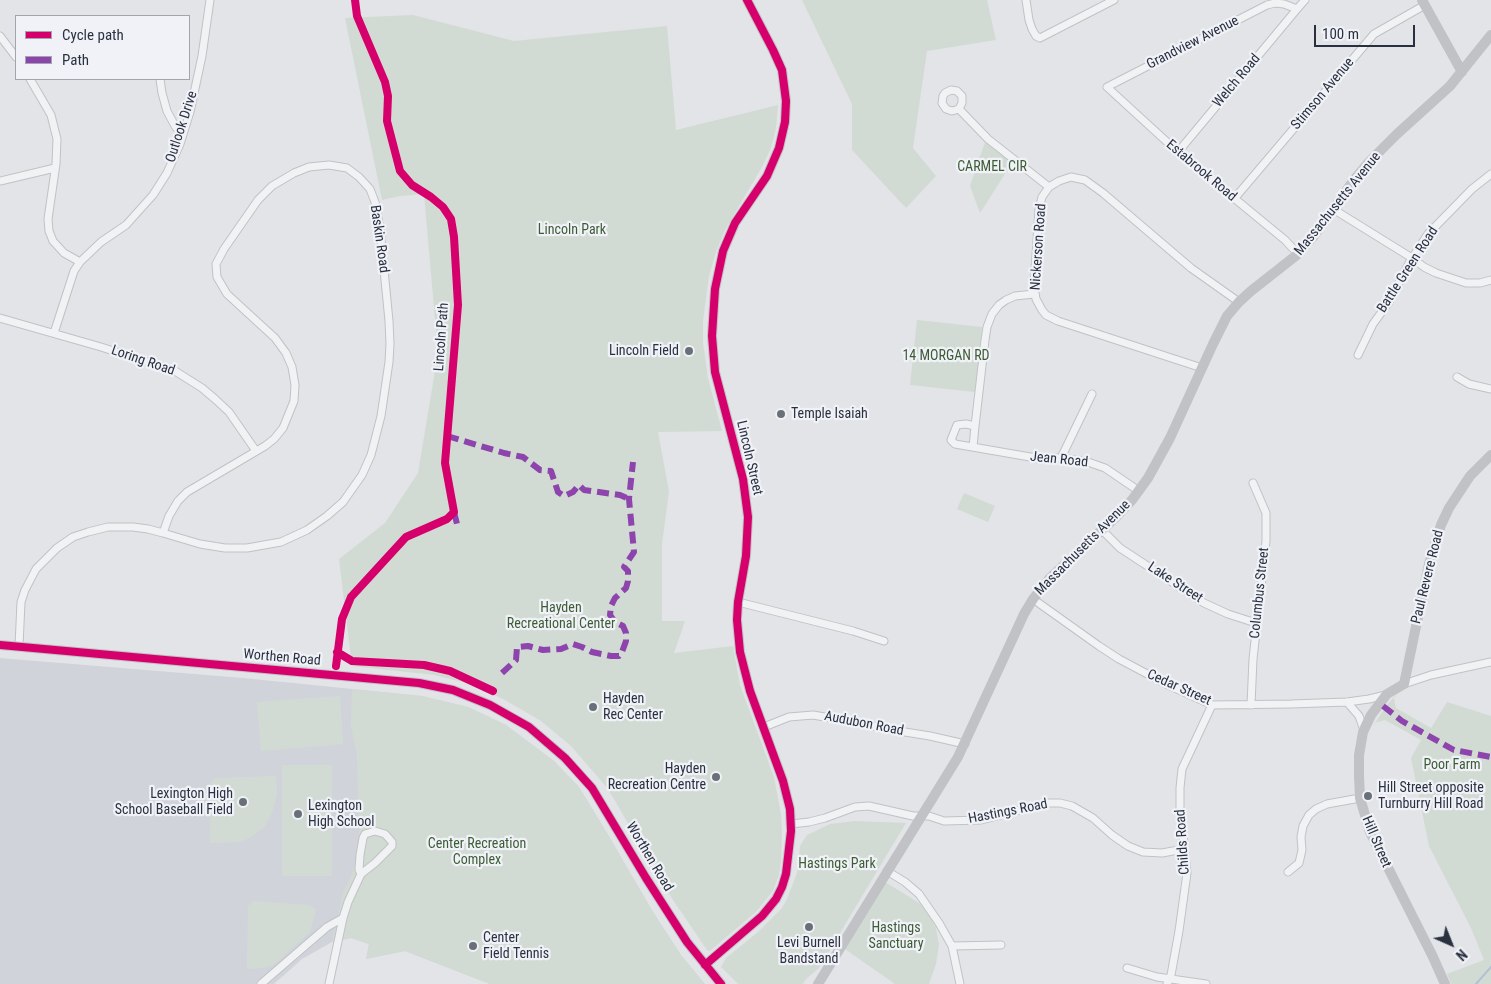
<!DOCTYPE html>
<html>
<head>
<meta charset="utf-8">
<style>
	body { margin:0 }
	#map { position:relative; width:1491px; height:984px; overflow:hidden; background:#e2e4e7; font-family:"Roboto Condensed",sans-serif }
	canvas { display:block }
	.legend { position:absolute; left:15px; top:15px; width:175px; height:65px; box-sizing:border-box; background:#f0f2f7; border:1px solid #a0a5ae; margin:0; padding:6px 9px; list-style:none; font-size:15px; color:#293140 }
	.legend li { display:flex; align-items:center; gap:10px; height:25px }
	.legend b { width:25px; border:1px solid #a0a5ae }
	.north { position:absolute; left:1426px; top:919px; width:50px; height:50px; -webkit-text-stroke:4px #f0f2f7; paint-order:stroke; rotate:136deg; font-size:14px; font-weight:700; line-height:20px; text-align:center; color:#293140 }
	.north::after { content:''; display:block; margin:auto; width:18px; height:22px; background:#293140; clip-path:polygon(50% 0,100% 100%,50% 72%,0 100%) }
	.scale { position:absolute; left:1314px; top:25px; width:101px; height:22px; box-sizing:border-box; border:2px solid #293140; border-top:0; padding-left:6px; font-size:15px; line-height:18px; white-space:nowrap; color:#293140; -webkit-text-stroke:4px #f0f2f7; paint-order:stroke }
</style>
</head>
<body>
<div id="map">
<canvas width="1491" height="984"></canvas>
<ul class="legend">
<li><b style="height:6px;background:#d6006c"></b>Cycle path</li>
<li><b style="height:6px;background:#8e44ad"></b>Path</li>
</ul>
<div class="north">N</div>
<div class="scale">100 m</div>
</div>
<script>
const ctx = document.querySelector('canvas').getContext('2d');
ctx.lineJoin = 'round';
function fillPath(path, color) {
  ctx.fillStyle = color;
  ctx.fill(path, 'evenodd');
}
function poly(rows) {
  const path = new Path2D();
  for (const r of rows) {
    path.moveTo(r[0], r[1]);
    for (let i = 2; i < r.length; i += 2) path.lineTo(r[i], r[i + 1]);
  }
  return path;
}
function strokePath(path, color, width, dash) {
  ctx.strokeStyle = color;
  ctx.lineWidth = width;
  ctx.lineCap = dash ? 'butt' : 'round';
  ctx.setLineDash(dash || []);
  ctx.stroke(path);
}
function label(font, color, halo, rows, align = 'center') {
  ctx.font = font + ' "Roboto Condensed",sans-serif';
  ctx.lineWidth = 4.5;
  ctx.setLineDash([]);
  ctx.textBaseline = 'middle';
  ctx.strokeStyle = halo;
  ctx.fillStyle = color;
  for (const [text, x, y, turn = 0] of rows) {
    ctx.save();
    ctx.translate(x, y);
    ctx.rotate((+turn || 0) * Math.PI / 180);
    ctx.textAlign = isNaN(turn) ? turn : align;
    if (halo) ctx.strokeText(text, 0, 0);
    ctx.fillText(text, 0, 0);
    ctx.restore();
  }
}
fillPath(poly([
	[0,658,243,678,422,696,468,707,506,725,554,761,579,787,607,833,653,912,681,955,705,984,490,984,405,951,366,959,369,944,351,938,332,942,302,959,274,984,0,984]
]), '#d0d3da');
fillPath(poly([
	[802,0,987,0,996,40,927,51,913,148,936,176,906,208,852,150,852,104],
	[413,15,514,41,667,26,676,130,778,105,776,128,771,148,762,167,725,230,716,252,709,276,703,321,703,343,708,378,722,431,658,432,669,491,662,544,662,621,685,621,674,653,733,646,740,685,774,777,781,814,782,833,781,861,779,875,773,891,756,912,710,951,707,950,673,900,608,789,571,746,541,721,505,700,474,685,434,675,352,666,339,559,385,523,418,473,438,353,424,194,400,196,382,200,345,18],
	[985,142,1012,163,980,213,970,186],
	[917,320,982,327,975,392,910,385],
	[964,493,995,506,988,522,957,509],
	[352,689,422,696,468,707,506,725,554,761,579,787,607,833,653,912,681,955,705,984,490,984,405,951,366,959,369,944,351,938,332,942,343,893,352,874,357,856,359,839,357,755,351,727],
	[1397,694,1394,699,1396,708,1431,728,1447,702,1491,716,1491,984,1451,984,1447,974,1484,960,1471,928,1429,846,1411,758,1421,740,1385,720,1377,722,1374,725,1386,706],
	[340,696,343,744,261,751,257,702],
	[282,765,332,765,332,876,282,876],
	[276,776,277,793,273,810,265,826,253,836,240,842,210,843,211,782,215,778],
	[855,821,906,823,819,968,806,979,803,984,738,984,721,967,726,958,758,932,782,908,787,899,797,873,800,846,807,835,830,824],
	[882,880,919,903,927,910,936,928,939,945,936,964,929,984,895,984,842,947],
	[253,901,309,905,316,909,310,932,274,965,262,968,247,969,248,906]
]), '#d2dbd3');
strokePath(poly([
	[1476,984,1491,967]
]), '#b1c0d2', 2);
const street = poly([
	[1026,0,1029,20,1032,29,1036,36,1040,38,1114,0],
	[0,36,16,57],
	[30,79,51,115,57,139,56,164,48,219,49,231,53,241,64,253,80,262],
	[160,79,162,93,167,111,175,126,182,135],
	[959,109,952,111,946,109,942,103,943,96,945,93,951,90,957,91,962,96,962,103,959,109,988,139,1049,187],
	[1178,152,1297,9],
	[0,181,55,168],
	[1234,199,1374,34,1425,5],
	[1333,209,1412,258,1424,267,1436,273,1466,283,1480,283,1491,280],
	[1298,254,1285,240,1178,152,1107,87,1267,5,1275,3,1284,4,1297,9,1305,0],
	[0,318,101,347,175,371,202,388,215,399,229,412,256,451],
	[54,333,74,271,80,262,101,242,126,225,153,195,167,173,180,144,190,112,202,56,210,0],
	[1358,355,1373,324,1389,302,1409,263,1428,234,1472,189,1491,174],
	[1202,368,1058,321,1046,315,1042,310,1036,299,1034,286,1039,209,1042,197,1049,187,1059,181,1071,177,1085,180,1103,193,1191,268,1239,302],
	[1457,377,1469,384,1491,389],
	[975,426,985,340,987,327,992,314,999,305,1006,300,1015,296,1034,294],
	[973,447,975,426,966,424,957,425,951,440,955,444,1036,458,1061,458,1088,462,1105,468,1139,491],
	[1061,458,1092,394],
	[1102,530,1120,548,1204,603,1228,614,1256,623],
	[1033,599,1099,646,1119,659,1168,685,1212,705,1291,704,1347,702,1369,699,1386,695],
	[738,602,853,631,884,641],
	[19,646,21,602,25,590,36,569,57,548,73,537,88,532,108,527,133,527,148,529,163,533,169,516,178,501,187,492,265,446,274,439,283,428,294,401,295,385,292,367,286,353,275,338,227,294,217,277,216,264,224,249,258,200,272,186,294,173,309,167,329,165,347,168,359,177,370,189,375,202,380,229,389,321,390,344,389,362,381,416,371,455,362,475,343,502,327,516,307,530,281,542,247,548,225,548,200,544,163,533],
	[1404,684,1431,675,1491,662],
	[1347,702,1359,716,1364,730],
	[1251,705,1253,659,1266,541,1266,513,1253,483],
	[764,727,789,717,813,715,859,723,886,729,930,736,965,744],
	[791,824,809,822,825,818,855,807,869,806,913,816,929,816,944,821,981,820,1048,803,1060,803,1072,806,1093,818,1112,835,1128,846,1143,852,1162,853,1184,849],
	[887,871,905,882,919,894,939,923,952,946,960,984],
	[1288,872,1299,863,1302,850,1301,837,1303,826,1309,815,1316,809,1327,804,1360,798],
	[952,946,1001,945],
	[1127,968,1157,977,1206,984],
	[261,984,327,927,343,918],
	[329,984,343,918,348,902,361,874,375,863,392,846,392,842,385,834,375,831,365,834,363,838,360,855,359,870,361,874],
	[1167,984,1171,975,1179,931,1187,873,1180,808,1180,788,1182,769,1212,705]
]);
strokePath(street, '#c0c2c5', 9);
strokePath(street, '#f1f2f4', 7);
strokePath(poly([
	[1422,0,1462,72],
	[0,645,419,683,453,690,490,705,529,727,565,758,592,788,646,878,687,942,721,984],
	[705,965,762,916,776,899,782,887,786,874,791,831,790,809,783,781,750,691,740,652,737,620,738,602,746,556,748,517,743,479,715,372,712,336,715,289,723,251,735,223,767,176,779,148,785,122,786,101,782,70,773,50,747,0],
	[818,984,958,757,1024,614,1033,599,1049,579,1116,517,1132,500,1148,478,1170,438,1213,344,1227,316,1239,302,1251,291,1298,254,1313,237,1354,180,1369,162,1397,134,1450,86,1491,35],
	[1445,984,1433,957,1370,832,1360,798,1359,776,1359,755,1363,732,1371,715,1387,694,1404,684,1429,564,1441,525,1449,508,1470,476,1491,455]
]), '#c0c2c6', 10);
strokePath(poly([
	[447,436,504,453,523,457,540,470,551,471,558,492,564,496,573,492,579,485,584,490,620,495,629,499],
	[454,512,458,528],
	[502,673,516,660,517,647,528,646,543,650,561,649,573,644,582,647,592,652,611,656,619,656,622,652,626,641,626,633,623,626,615,622,610,615,611,606,615,598,626,588,628,581,628,571,624,567,634,552,629,499,633,462],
	[1383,706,1402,721,1454,750,1491,757]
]), '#8e44ad', 6, [12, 6]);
strokePath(poly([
	[0,645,419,683,453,690,490,705,529,727,565,758,592,788,646,878,687,942,721,984],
	[337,652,352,661,424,665,450,671,493,691],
	[336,666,342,619,351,597,406,537,447,519,454,512,445,463,458,305,454,237,451,219,443,207,431,197,412,185,400,171,387,121,388,96,385,82,357,16,355,0],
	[705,965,762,916,776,899,782,887,786,874,791,831,790,809,783,781,750,691,740,652,737,620,738,602,746,556,748,517,743,479,715,372,712,336,715,289,723,251,735,223,767,176,779,148,785,122,786,101,782,70,773,50,747,0]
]), '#d6006c', 8);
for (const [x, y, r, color] of [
	[689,351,5,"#6a707a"],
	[781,414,5,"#6a707a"],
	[593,707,5,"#6a707a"],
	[716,777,5,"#6a707a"],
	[1368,796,5,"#6a707a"],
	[243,802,5,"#6a707a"],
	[298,814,5,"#6a707a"],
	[809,927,5,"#6a707a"],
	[473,946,5,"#6a707a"]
]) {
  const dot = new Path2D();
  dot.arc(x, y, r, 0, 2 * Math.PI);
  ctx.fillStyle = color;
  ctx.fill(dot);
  strokePath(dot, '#f0f2f7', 2);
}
label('14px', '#293140', '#f0f2f7', [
	["Grandview Avenue",1193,43,-27],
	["Welch Road",1237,81,-50],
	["Stimson Avenue",1323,94,-50],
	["Outlook Drive",182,127,-72],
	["Estabrook Road",1201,171,40],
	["Massachusetts Avenue",1338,204,-51],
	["Baskin Road",379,239,82],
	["Nickerson Road",1039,247,-86],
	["Battle Green Road",1408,270,-57],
	["Lincoln Path",442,337,-86],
	["Loring Road",143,361,19],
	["Lincoln Street",749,458,77],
	["Jean Road",1059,460,6],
	["Massachusetts Avenue",1083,548,-45],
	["Paul Revere Road",1428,577,-76],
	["Lake Street",1175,583,33],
	["Columbus Street",1260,593,-84],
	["Worthen Road",282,658,5],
	["Cedar Street",1179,688,24],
	["Audubon Road",864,724,11],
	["Hastings Road",1008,812,-11],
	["Childs Road",1183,842,-94],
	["Hill Street",1376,842,67],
	["Worthen Road",649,857,59]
]);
label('14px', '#3c5c36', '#f0f2f7', [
	["CARMEL CIR",992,167],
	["Lincoln Park",572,230],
	["14 MORGAN RD",946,356],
	["Hayden",561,608],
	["Recreational Center",561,624],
	["Poor Farm",1452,765],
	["Center Recreation",477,844],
	["Complex",477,860],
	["Hastings Park",837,864],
	["Hastings",896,928],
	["Sanctuary",896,944]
]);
label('14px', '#293140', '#f0f2f7', [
	["Lincoln Field",679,351,"right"],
	["Temple Isaiah",791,414],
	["Hayden",603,699],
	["Rec Center",603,715],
	["Hayden",706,769,"right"],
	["Recreation Centre",706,785,"right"],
	["Hill Street opposite",1378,788],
	["Turnburry Hill Road",1378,804],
	["Lexington High",233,794,"right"],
	["School Baseball Field",233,810,"right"],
	["Lexington",308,806],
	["High School",308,822],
	["Center",483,938],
	["Field Tennis",483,954],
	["Levi Burnell",809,943,"center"],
	["Bandstand",809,959,"center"]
], 'left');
</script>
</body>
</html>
